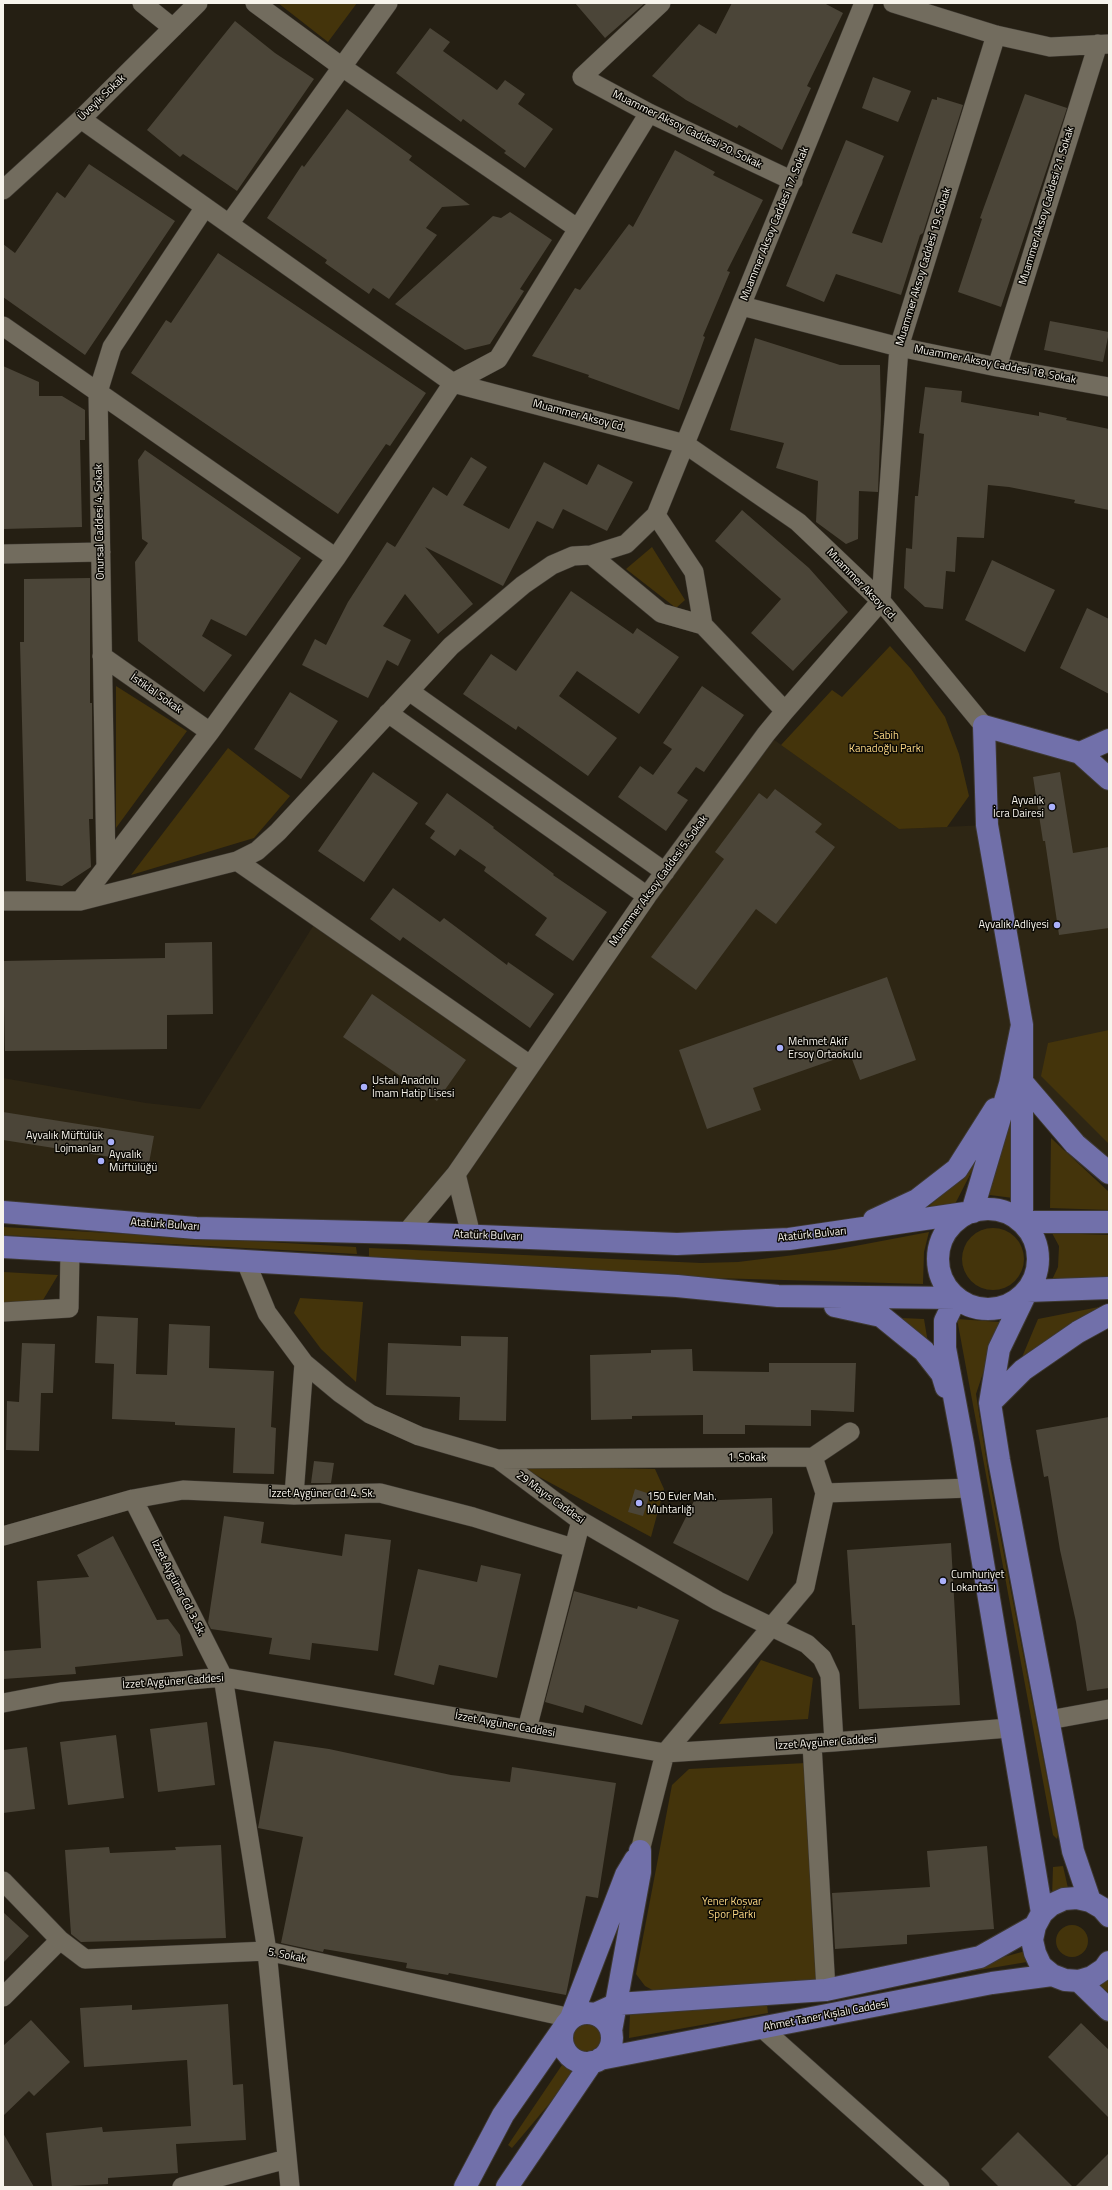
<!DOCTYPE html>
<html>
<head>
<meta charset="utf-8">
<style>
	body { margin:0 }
	#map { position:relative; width:1112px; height:2190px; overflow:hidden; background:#251f13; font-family:"Titillium Web",sans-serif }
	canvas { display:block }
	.frame { position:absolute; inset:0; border:4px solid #f7f4ec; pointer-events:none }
</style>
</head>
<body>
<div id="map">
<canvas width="1112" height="2190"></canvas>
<div class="frame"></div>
</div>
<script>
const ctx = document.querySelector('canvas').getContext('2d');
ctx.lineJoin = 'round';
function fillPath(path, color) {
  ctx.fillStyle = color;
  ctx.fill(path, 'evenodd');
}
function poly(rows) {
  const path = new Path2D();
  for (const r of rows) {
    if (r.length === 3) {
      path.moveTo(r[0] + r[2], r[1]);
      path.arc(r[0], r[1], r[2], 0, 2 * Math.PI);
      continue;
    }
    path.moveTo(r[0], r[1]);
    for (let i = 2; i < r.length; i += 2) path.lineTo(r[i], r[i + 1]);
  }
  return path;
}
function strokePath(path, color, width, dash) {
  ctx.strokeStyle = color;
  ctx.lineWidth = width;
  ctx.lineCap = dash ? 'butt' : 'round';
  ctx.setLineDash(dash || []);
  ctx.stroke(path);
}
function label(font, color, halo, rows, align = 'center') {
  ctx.font = font + ' "Titillium Web",sans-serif';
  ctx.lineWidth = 3;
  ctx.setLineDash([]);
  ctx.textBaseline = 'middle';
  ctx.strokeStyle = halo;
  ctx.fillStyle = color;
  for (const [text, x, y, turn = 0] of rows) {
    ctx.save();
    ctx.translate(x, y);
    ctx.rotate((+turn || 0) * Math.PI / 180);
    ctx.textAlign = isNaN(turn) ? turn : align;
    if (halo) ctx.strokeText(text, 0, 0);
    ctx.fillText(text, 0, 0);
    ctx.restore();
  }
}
fillPath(poly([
	[984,726,1080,753,1109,779,1109,1173,1010,1084,957,1169,850,1231,471,1235,456,1175,406,1233,3,1212,3,1078,146,1103,200,1109,318,918,530,1065,766,734,899,829,987,825]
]), '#2e2614');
fillPath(poly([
	[278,3,357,3,328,42],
	[652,547,685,600,676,608,626,569],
	[890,646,911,669,945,717,959,754,969,796,947,827,899,829,781,745,832,690,842,697],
	[116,686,187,731,116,828],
	[228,748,290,796,254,838,131,875],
	[1109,1030,1109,1144,1041,1076,1048,1043],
	[1011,1114,1015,1115,1013,1198,982,1194],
	[1051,1138,1109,1192,1109,1210,1050,1208],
	[976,1163,954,1206,925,1210],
	[3,1227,356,1247,357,1254,3,1235],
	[993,1259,31],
	[929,1232,924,1252,923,1284,713,1278,369,1258,369,1248,701,1263,738,1262,834,1250],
	[1052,1233,1109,1235,1109,1276,1051,1282,1058,1267,1059,1246],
	[3,1272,58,1275,43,1300,3,1306],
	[300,1298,363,1302,356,1382,321,1349,294,1313],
	[1104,1306,1020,1362,1038,1319],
	[901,1318,924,1319,928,1343],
	[957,1319,1000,1322,976,1394,989,1477,1058,1835,1057,1839,1053,1835],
	[519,1466,655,1469,664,1489,651,1537],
	[761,1660,813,1678,808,1719,719,1724],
	[806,1763,819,1984,658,1993,645,1986,636,1974,672,1785,689,1769],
	[1063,1866,1070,1897,1052,1898,1053,1867],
	[1072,1941,16],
	[1029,1950,1033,1961,961,1973,960,1971,960,1969],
	[1109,1976,1109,1993,1095,1983],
	[767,2005,768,2013,629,2038,630,2013],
	[588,2037,16],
	[562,2065,576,2072,512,2148,508,2145]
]), '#44340b');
fillPath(poly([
	[575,3,645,3,605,38],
	[732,3,824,3,843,13,807,86,811,88,782,150,739,125,737,128,686,100,652,76,699,24,716,34],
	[235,21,275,53,314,79,237,191,183,154,180,157,147,130],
	[430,28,450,42,443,51,497,90,505,80,525,94,518,104,553,129,525,168,504,153,506,151,463,119,461,122,396,73],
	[873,77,911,91,898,122,862,108],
	[1025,94,1067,108,1001,307,958,292,982,219,980,218],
	[937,97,963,105,923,233,920,235,901,295,836,274,824,302,786,286,846,140,884,156,852,233,882,243,932,99,937,100],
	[347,109,412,156,409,160,470,205,442,207,426,228,437,235,389,299,373,288,369,294,325,263,327,260,267,218,302,165,304,167],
	[675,150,715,172,713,175,763,200,727,271,730,272,703,336,705,337,679,410,588,377,589,375,532,356,575,288,580,290,629,224,633,227],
	[89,164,175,221,85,355,3,297,3,244,15,253,57,192,65,198],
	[510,212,552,240,520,289,524,291,490,344,465,350,395,304,493,216,501,218],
	[218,253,426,393,390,446,386,444,338,514,131,373,166,320,171,323],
	[1050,321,1109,332,1103,362,1044,350],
	[755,338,840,365,880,365,881,416,878,492,859,491,858,539,846,544,816,522,818,481,776,468,784,443,730,430],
	[3,366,39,382,39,396,62,396,85,410,85,440,80,440,82,527,3,529],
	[925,387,962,391,961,402,1039,416,1039,412,1067,418,1066,420,1109,429,1109,510,1074,503,1075,500,1009,487,988,485,984,538,957,537,955,572,946,571,943,609,925,607,904,588,906,548,912,549,915,496,918,496,924,434,919,433],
	[145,450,301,558,246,636,211,619,202,636,232,655,204,692,138,641,135,562,148,543,142,539,138,460],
	[471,457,487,467,463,505,509,529,544,462,587,485,598,464,633,482,607,531,563,509,553,529,537,521,503,586,425,547,473,604,438,634,405,594,383,626,411,640,398,666,387,660,368,698,302,665,315,639,326,645,348,602,387,542,395,547,433,487,447,496],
	[742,510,809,568,848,612,793,671,751,633,781,599,715,541],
	[992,560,1055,590,1025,652,965,620],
	[90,578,90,703,92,703,93,819,89,819,91,867,62,886,26,881,20,642,24,642,24,579],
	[571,591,633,634,637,628,679,657,639,714,577,671,559,696,617,738,588,776,518,726,516,730,463,694,491,654,516,671],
	[1087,608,1109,619,1109,694,1060,668],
	[702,686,744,715,704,772,696,767,677,793,688,800,666,831,618,797,640,766,653,775,672,749,663,743],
	[290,692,338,721,301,779,254,749],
	[373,772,418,803,364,882,318,851],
	[1060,772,1073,853,1109,847,1109,928,1059,935,1045,841,1043,841,1033,777],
	[775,789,822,824,815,832,835,847,776,924,756,909,696,990,651,957,724,859,715,852,759,793,767,799],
	[447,793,494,827,493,828,554,874,553,875,607,912,573,961,535,935,547,918,484,871,486,867,460,849,455,856,430,838,435,831,425,824],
	[393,888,440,922,444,918,507,965,508,962,554,994,530,1028,403,937,400,941,370,919],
	[212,942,213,1014,167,1015,167,1049,5,1051,3,961,165,958,165,943],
	[887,977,916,1060,860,1080,850,1054,753,1088,761,1110,707,1129,679,1050],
	[372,994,466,1060,437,1101,343,1037],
	[3,1112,154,1136,149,1163,3,1140],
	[97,1316,138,1318,136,1374,167,1375,169,1324,210,1326,209,1368,274,1371,271,1427,276,1428,274,1474,233,1473,235,1428,175,1425,175,1422,112,1419,114,1364,95,1363],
	[461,1336,508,1337,506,1421,459,1420,460,1397,386,1395,388,1343,461,1346],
	[22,1343,55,1344,53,1393,41,1393,39,1451,6,1450,7,1401,19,1402],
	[692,1349,693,1371,769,1372,769,1363,856,1363,854,1412,811,1410,811,1426,745,1425,745,1434,703,1434,703,1415,632,1416,632,1419,591,1420,590,1355,651,1353,651,1350],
	[1109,1417,1109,1688,1087,1691,1076,1622,1060,1550,1048,1476,1044,1477,1036,1430],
	[314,1461,334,1463,331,1483,311,1483],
	[635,1489,650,1494,643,1516,628,1512],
	[772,1498,773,1533,748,1581,673,1543,694,1501],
	[224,1516,264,1522,261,1543,342,1556,345,1534,391,1540,378,1651,312,1643,310,1660,269,1654,272,1638,211,1629,208,1623],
	[113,1536,157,1620,168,1619,180,1635,183,1656,75,1667,76,1674,3,1679,3,1651,41,1648,37,1581,89,1577,77,1555],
	[951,1543,960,1705,859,1709,855,1625,852,1625,847,1550],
	[481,1565,521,1574,497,1678,439,1665,434,1685,394,1675,418,1569,477,1582],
	[574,1591,637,1609,638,1606,679,1620,642,1725,585,1705,583,1713,545,1702],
	[207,1722,215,1785,158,1792,150,1729],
	[116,1735,124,1798,68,1805,60,1742],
	[274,1741,329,1749,451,1775,510,1782,512,1767,616,1783,598,1898,586,1896,566,1995,449,1973,448,1975,406,1968,407,1963,324,1949,323,1952,281,1943,303,1837,258,1828],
	[27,1747,35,1809,3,1813,3,1750],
	[221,1845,226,1938,81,1942,71,1934,65,1850,109,1847,110,1853,176,1850,175,1847],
	[987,1846,994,1929,907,1935,907,1944,835,1949,832,1893,930,1887,927,1851],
	[3,1912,29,1936,3,1963],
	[228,2004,233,2085,243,2084,246,2140,176,2144,178,2173,108,2178,108,2184,52,2187,46,2133,102,2127,103,2132,191,2126,187,2060,84,2067,80,2008,132,2005,132,2010],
	[31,2020,70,2062,34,2096,29,2091,3,2116,3,2046],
	[1081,2023,1109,2050,1109,2118,1048,2057],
	[1018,2132,1073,2187,999,2187,981,2169],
	[3,2133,34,2187,3,2187],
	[1109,2153,1109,2187,1075,2187]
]), '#4b4538');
const minor = poly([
	[142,3,173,28],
	[255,3,342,67,577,228],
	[661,3,582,77,649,113,793,181],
	[893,3,996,35,1050,47,1109,44],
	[81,119,453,383,685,444,798,522,881,601,984,726],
	[3,190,81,119,198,3],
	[229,224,388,3],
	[742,306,899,347,997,367,1109,387],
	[3,326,336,558],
	[997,367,1098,44],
	[656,515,694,572,703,625],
	[3,554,101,552],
	[591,555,661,613,703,625,785,711],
	[102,656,210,732],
	[409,691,665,872],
	[388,713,647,896],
	[237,861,530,1065],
	[106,867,98,392,112,347,205,207],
	[3,901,80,901,210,732,336,558,453,383,498,359,649,113],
	[80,901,237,861,257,851,278,832,451,646,523,585,552,565,573,556,591,555,626,544,656,515,864,3],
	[456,1174,647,896,766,734,785,711,881,601,899,347,996,35],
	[406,1233,456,1174,471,1235],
	[246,1262,267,1313,304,1363,340,1393,370,1414,419,1436,498,1459,581,1521,718,1601,807,1644,822,1658,830,1675,834,1742],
	[3,1312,69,1308,70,1251],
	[813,1457,850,1432],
	[498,1459,813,1457,825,1493,970,1488],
	[294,1495,304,1363],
	[133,1499,223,1677,267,1951,290,2187],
	[3,1536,133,1499,183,1490,294,1495,380,1493,473,1517,573,1548],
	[3,1703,61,1692,223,1677,665,1753,834,1742,1009,1728],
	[1049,1720,1109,1709],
	[527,1729,581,1521],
	[812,1744,826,1990],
	[640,1851,665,1753,805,1587,825,1493],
	[3,1881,60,1940,85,1959,267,1951,571,2018],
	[3,1997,60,1940],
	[763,2029,940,2187],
	[182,2187,287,2159]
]);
const major = poly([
	[1080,753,1109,740],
	[1109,779,1080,753,984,726,987,825,1022,1025,1022,1222,1109,1222],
	[1022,1082,1075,1144,1109,1173],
	[988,1259,50],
	[3,1212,196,1228,406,1233,677,1244,789,1239,972,1212,1010,1084,1022,1025],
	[874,1220,917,1200,957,1169,995,1109],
	[3,1247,677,1286,778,1296,956,1298,945,1321,945,1348,963,1444,1042,1913],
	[835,1306,881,1316,924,1351,942,1374,946,1387],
	[990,1403,1023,1370,1078,1332,1109,1315],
	[1090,1901,1073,1851,999,1460,990,1403,999,1349,1027,1291,1109,1288],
	[1109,1916,1102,1908,1090,1901,1077,1898,1064,1899,1051,1905,1042,1913,1035,1926,1032,1940,1035,1953,1041,1966,1052,1975,1065,1980,1079,1981,1092,1977,1104,1969,1109,1962],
	[1079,1981,1109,2010],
	[587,2038,25],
	[595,2014,617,2004,826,1990,980,1957,1035,1926],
	[571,2018,626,1875,635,1860],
	[611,2031,640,1872,640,1851],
	[600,2059,992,1983,1052,1975],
	[465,2187,503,2115,565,2026],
	[507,2187,592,2062]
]);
strokePath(minor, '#3d3831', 20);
strokePath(major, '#3d3831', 24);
strokePath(minor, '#726c5e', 19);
strokePath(major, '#7170aa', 22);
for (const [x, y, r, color] of [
	[1052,807,4,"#aab0fb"],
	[1057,925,4,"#aab0fb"],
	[780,1048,4,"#aab0fb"],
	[364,1087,4,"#aab0fb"],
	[111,1142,4,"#aab0fb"],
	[101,1161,4,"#aab0fb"],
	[639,1503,4,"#aab0fb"],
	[943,1581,4,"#aab0fb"]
]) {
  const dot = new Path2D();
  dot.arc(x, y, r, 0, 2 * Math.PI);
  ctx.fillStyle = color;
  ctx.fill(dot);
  strokePath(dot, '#0c0a05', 1.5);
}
label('11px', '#f7f4ec', '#0c0a05', [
	["Üveyik Sokak",102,98,-44],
	["Muammer Aksoy Caddesi 20. Sokak",687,130,26],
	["Muammer Aksoy Caddesi 21. Sokak",1047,206,-73],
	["Muammer Aksoy Caddesi 17. Sokak",775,224,-68],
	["Muammer Aksoy Caddesi 19. Sokak",924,267,-73],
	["Muammer Aksoy Caddesi 18. Sokak",995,365,11],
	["Muammer Aksoy Cd.",579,416,15],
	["Onursal Caddesi 4. Sokak",100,522,-91],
	["Muammer Aksoy Cd.",861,585,46],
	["İstiklal Sokak",156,694,35],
	["Muammer Aksoy Caddesi 5. Sokak",659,881,-54],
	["Atatürk Bulvarı",165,1225,4],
	["Atatürk Bulvarı",812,1235,-6],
	["Atatürk Bulvarı",488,1236,2],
	["1. Sokak",747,1458],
	["İzzet Aygüner Cd. 4. Sk.",322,1494],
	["29 Mayıs Caddesi",550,1498,36],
	["İzzet Aygüner Cd. 3. Sk.",178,1588,63],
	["İzzet Aygüner Caddesi",173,1682,-4],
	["İzzet Aygüner Caddesi",505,1725,10],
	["İzzet Aygüner Caddesi",826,1743,-4],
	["5. Sokak",287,1956,11],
	["Ahmet Taner Kışlalı Caddesi",826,2016,-11]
]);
label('11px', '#fad683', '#0c0a05', [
	["Sabih",886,736],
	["Kanadoğlu Parkı",886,749],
	["Yener Koşvar",732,1902],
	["Spor Parkı",732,1915]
]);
label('11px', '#f7f4ec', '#0c0a05', [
	["Ayvalık",1044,801,"right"],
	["İcra Dairesi",1044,814,"right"],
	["Ayvalık Adliyesi",1049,925,"right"],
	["Mehmet Akif",788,1042],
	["Ersoy Ortaokulu",788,1055],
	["Ustalı Anadolu",372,1081],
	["İmam Hatip Lisesi",372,1094],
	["Ayvalık Müftülük",103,1136,"right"],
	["Lojmanları",103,1149,"right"],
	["Ayvalık",109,1155],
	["Müftülüğü",109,1168],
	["150 Evler Mah.",647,1497],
	["Muhtarlığı",647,1510],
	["Cumhuriyet",951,1575],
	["Lokantası",951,1588]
], 'left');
</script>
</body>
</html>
